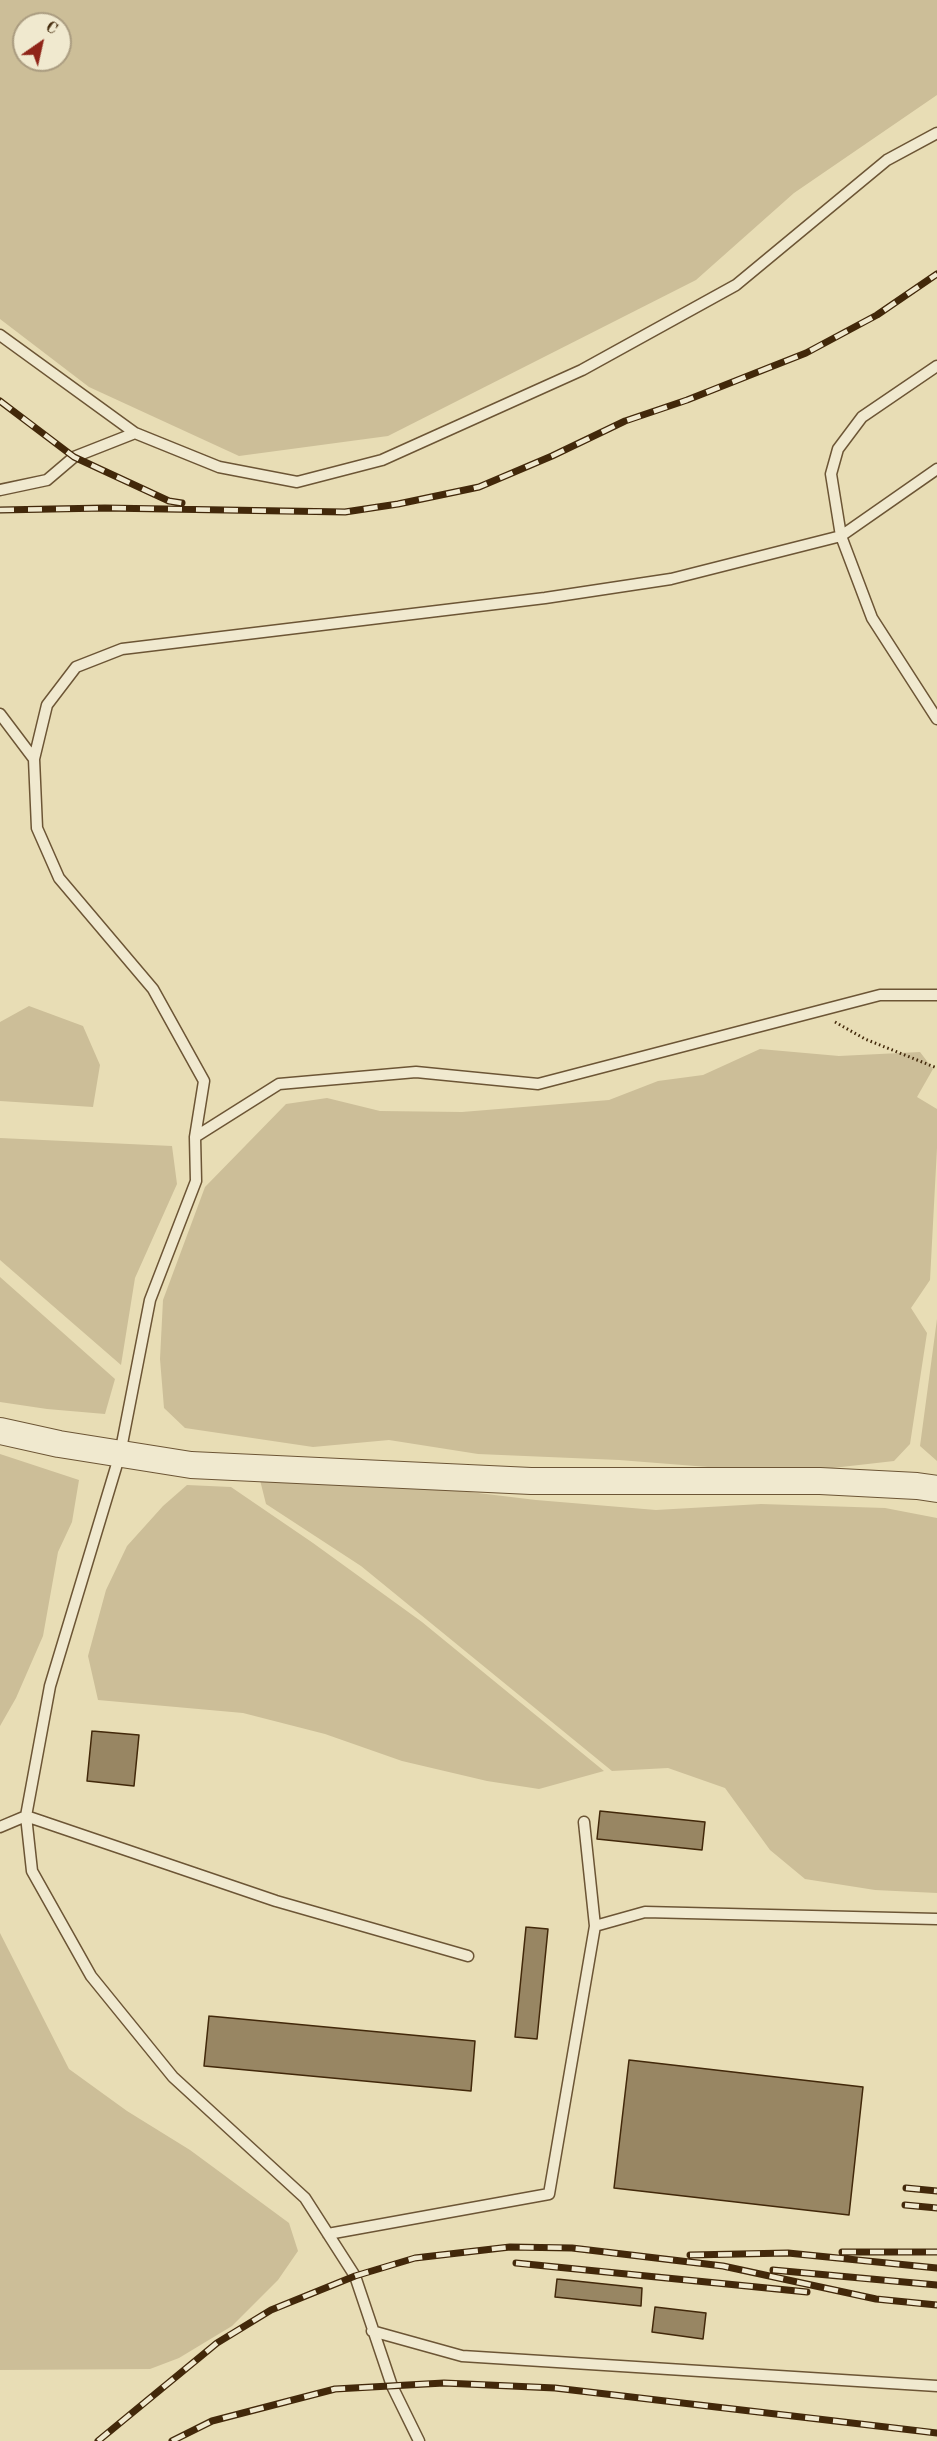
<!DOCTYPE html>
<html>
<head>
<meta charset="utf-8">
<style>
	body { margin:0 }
	#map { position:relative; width:937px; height:2441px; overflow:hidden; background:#e8ddb5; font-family:"Old Standard TT",serif }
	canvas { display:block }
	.north { position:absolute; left:12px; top:12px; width:60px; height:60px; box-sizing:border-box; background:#f0e9cf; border:2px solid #aa9c80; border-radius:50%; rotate:34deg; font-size:16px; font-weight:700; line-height:24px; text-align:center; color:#42280a }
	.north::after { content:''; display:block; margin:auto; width:21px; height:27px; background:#8f2418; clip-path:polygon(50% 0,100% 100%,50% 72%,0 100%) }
</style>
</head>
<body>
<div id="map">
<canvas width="937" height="2441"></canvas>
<div class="north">С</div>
</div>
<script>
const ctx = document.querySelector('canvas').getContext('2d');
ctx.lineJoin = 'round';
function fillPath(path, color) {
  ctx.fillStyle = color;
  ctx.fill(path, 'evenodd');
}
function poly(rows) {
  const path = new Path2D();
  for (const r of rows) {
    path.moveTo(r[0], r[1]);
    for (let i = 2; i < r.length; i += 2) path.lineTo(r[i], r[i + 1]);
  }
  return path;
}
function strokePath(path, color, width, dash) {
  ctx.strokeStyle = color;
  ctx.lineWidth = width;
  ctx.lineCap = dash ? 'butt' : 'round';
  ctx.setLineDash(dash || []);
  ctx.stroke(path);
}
fillPath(poly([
	[0,0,937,0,937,95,794,193,696,280,388,436,239,456,89,387,0,319],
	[24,24,60,24,60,60,24,60],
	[29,1006,83,1026,100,1065,93,1107,0,1101,0,1022],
	[760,1049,839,1056,920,1052,933,1069,917,1097,937,1109,937,1148,930,1280,911,1308,927,1333,910,1444,894,1461,815,1470,759,1471,619,1460,478,1454,389,1440,313,1447,185,1428,164,1408,160,1359,163,1300,205,1187,286,1104,327,1098,380,1111,462,1112,609,1100,658,1081,703,1075],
	[0,1138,172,1146,177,1184,135,1278,121,1365,0,1260],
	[0,1277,115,1379,105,1414,47,1409,0,1402],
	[937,1319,937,1461,920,1446],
	[0,1454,79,1480,72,1522,58,1552,43,1636,16,1698,0,1726],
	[260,1480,420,1486,536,1500,656,1510,761,1504,885,1508,937,1518,937,1893,875,1890,805,1879,770,1850,725,1788,668,1768,612,1771,361,1566,266,1504],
	[187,1485,231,1487,313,1543,422,1622,604,1771,539,1789,487,1781,402,1761,325,1734,243,1713,98,1700,88,1656,106,1590,127,1546,163,1506],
	[0,1933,69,2069,127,2111,190,2150,289,2223,298,2251,278,2280,232,2326,179,2358,150,2369,0,2370]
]), '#ccbe98');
const building = poly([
	[92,1731,139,1735,134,1786,87,1781,92,1731],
	[600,1811,705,1822,702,1850,597,1839,600,1811],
	[526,1927,548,1929,537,2039,515,2037,526,1927],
	[209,2016,475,2041,471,2091,204,2066,209,2016],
	[629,2060,863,2087,849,2215,614,2188,629,2060],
	[557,2279,642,2288,641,2306,555,2297,557,2279],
	[655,2307,706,2313,703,2339,652,2332,655,2307]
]);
fillPath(building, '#988663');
strokePath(building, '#42280a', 1.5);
const service = poly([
	[0,335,135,433,219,467,297,482,382,460,582,370,736,285,887,160,937,133],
	[937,366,862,417,838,449,831,474,841,536,872,618,937,719],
	[0,490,47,480,74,457,135,433],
	[0,714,34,759],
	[195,1137,279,1084,416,1072,538,1084,880,995,937,995],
	[0,1827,26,1816,276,1901,468,1956],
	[595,1926,645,1912,937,1919],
	[328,2234,549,2194,595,1926,584,1822],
	[372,2331,462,2356,937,2386],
	[419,2441,392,2386,355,2276,305,2198,173,2077,91,1976,32,1871,26,1816,50,1686,120,1454,150,1300,196,1181,195,1137,204,1081,153,989,59,878,37,828,34,759,47,705,76,667,122,649,545,598,671,579,841,536,937,469]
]);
const tertiary = poly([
	[0,1431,59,1444,191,1465,531,1481,820,1481,917,1486,937,1489]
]);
strokePath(service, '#6c5535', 13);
strokePath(tertiary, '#6c5535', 28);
strokePath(poly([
	[835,1022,865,1039,937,1068]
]), '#42280a', 3, [1.5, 3]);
strokePath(service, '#f0e9cf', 10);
strokePath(tertiary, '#f0e9cf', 26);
const rail = poly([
	[0,401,74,457,169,501,182,503],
	[0,510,105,508,345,512,398,504,479,487,552,456,625,421,687,400,806,353,877,315,937,274],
	[906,2188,937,2191],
	[905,2205,937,2208],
	[842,2252,937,2252],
	[690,2255,788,2253,937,2268],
	[516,2263,807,2292],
	[773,2270,937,2285],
	[98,2441,217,2343,271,2310,355,2276,415,2258,510,2247,572,2248,723,2266,876,2299,937,2305],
	[172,2441,212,2421,335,2389,444,2383,555,2388,937,2433]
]);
strokePath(rail, '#42280a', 7);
strokePath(rail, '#f0e9cf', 4.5, [14]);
</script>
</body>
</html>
